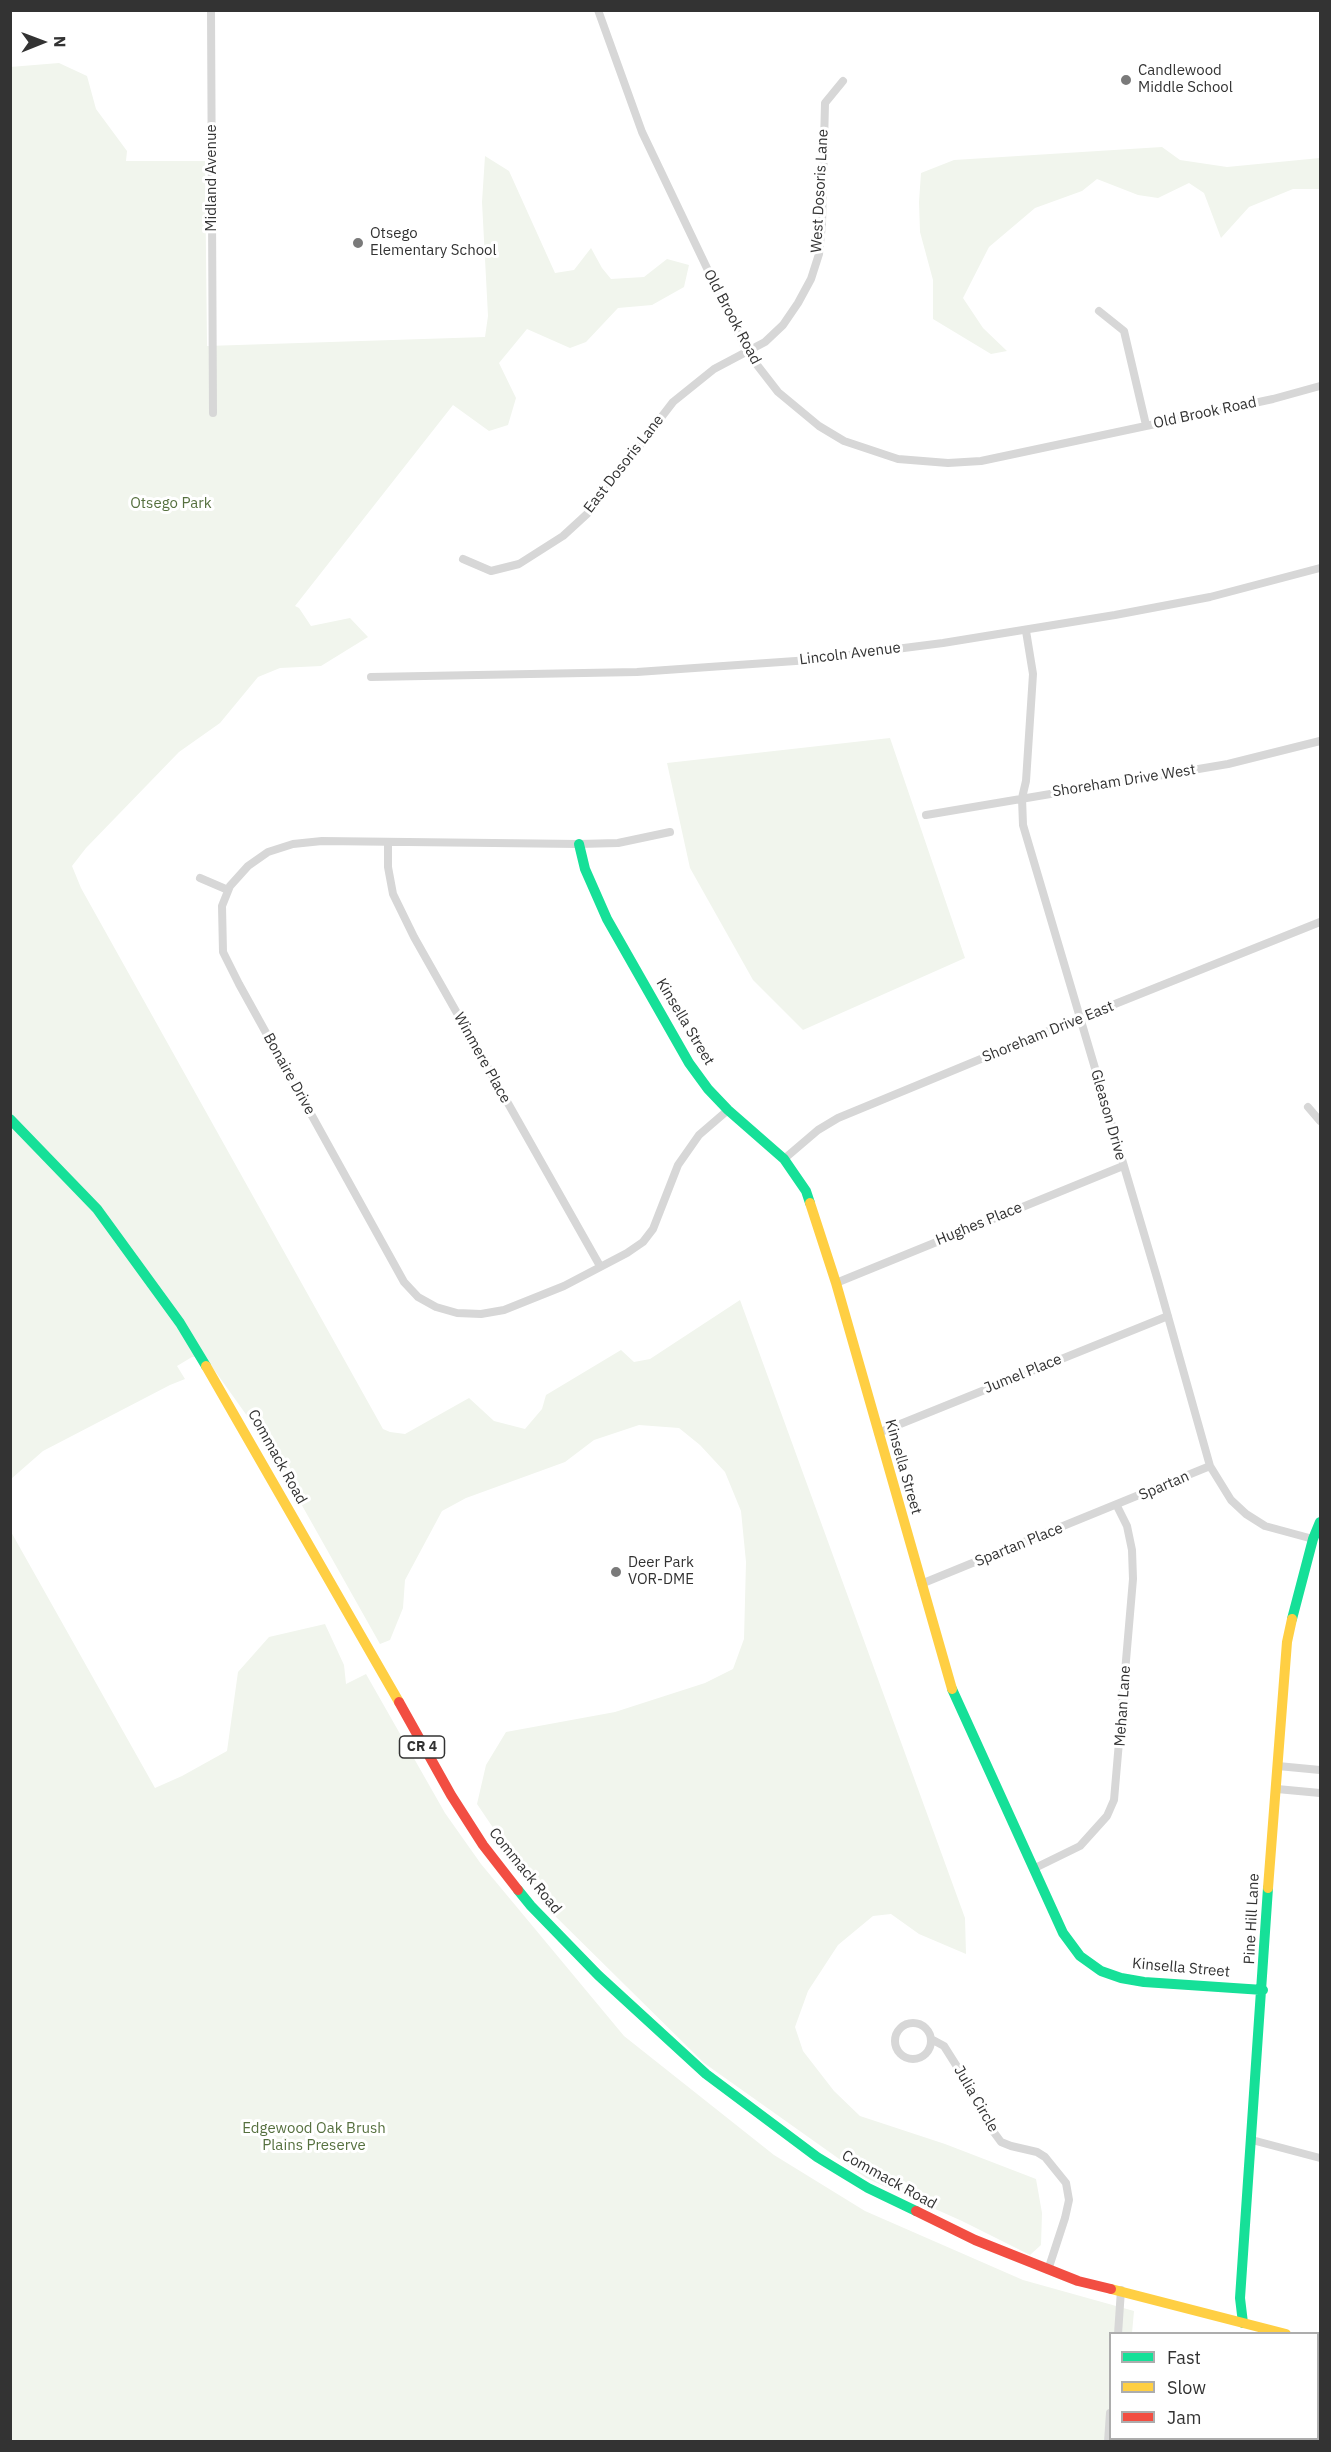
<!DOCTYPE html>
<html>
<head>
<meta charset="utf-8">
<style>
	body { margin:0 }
	#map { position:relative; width:1331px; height:2452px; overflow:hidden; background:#fff; font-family:"IBM Plex Sans",sans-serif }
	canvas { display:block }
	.frame { position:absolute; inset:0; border:12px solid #333; pointer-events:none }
	.legend { position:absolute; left:1109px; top:2332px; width:210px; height:108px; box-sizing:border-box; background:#fff; border:2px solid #adadad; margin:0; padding:8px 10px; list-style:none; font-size:18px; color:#333 }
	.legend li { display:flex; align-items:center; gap:12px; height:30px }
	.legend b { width:30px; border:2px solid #adadad }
	.north { position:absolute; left:12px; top:12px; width:60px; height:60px; -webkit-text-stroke:4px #fff; paint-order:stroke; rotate:89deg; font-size:16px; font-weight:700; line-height:24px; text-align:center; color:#333 }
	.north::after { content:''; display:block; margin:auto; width:21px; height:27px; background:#333; clip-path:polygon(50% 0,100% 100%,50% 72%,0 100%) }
</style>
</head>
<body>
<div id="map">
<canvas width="1331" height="2452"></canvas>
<div class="frame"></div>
<ul class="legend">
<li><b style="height:8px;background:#16e098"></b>Fast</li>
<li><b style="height:8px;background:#ffcf43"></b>Slow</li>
<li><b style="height:8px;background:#f24e42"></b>Jam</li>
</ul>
<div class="north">N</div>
</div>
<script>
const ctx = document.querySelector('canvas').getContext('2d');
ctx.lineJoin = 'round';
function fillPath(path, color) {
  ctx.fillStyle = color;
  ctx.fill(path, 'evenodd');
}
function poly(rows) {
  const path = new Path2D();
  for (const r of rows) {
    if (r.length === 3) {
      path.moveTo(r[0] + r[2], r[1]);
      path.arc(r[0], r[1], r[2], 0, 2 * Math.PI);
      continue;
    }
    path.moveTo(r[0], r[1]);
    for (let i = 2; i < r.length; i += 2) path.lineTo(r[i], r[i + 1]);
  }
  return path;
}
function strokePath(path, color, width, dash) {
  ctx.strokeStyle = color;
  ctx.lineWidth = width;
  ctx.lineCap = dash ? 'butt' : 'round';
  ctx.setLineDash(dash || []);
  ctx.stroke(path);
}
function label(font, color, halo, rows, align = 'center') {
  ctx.font = font + ' "IBM Plex Sans",sans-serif';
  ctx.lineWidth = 6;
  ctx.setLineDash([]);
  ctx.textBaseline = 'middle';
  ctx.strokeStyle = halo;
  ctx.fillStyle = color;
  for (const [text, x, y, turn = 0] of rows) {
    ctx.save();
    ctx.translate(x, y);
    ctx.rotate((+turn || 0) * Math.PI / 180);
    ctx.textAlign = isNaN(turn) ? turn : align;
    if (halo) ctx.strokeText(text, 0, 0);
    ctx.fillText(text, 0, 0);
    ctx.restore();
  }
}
fillPath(poly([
	[59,63,87,76,96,109,127,151,126,161,205,161,207,346,485,337,488,316,482,202,485,156,509,171,555,273,574,270,591,248,602,268,611,279,644,277,667,259,689,265,684,287,652,305,618,308,586,342,570,348,527,329,499,363,516,398,508,425,489,431,453,405,295,606,299,608,311,626,350,618,368,637,321,666,280,668,258,677,220,723,179,752,86,848,72,866,81,888,383,1429,390,1432,405,1434,469,1398,494,1421,525,1429,542,1409,546,1395,621,1350,634,1362,650,1359,740,1300,965,1918,966,1954,919,1934,891,1914,873,1916,838,1945,808,1991,795,2027,803,2051,834,2091,860,2116,945,2144,1036,2179,1042,2213,1041,2245,1030,2255,962,2221,866,2178,704,2063,548,1909,477,1804,486,1765,506,1732,615,1712,705,1683,733,1669,744,1639,746,1562,741,1511,725,1472,700,1445,679,1428,639,1425,594,1440,565,1462,466,1498,442,1511,405,1580,403,1608,390,1640,380,1644,295,1493,292,1494,265,1441,205,1357,192,1357,177,1366,185,1379,170,1385,43,1451,11,1479,10,67],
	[1162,147,1180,160,1227,167,1320,158,1320,189,1293,189,1249,207,1221,238,1204,193,1189,183,1158,198,1138,195,1097,179,1082,191,1035,208,989,247,963,298,983,328,1007,351,991,354,933,319,933,280,920,232,919,202,921,173,954,160],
	[890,738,965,958,803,1030,753,980,690,868,667,763],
	[10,1530,155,1788,182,1776,227,1751,238,1672,269,1637,325,1624,344,1665,346,1684,366,1674,445,1813,481,1864,624,2036,774,2155,865,2211,1023,2280,1134,2311,1132,2333,1110,2334,1110,2438,1124,2439,1124,2441,11,2441]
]), '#f1f5ed');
strokePath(poly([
	[211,10,213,413],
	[598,10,642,132,747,352,778,392,819,426,844,441,898,459,948,463,981,461,1273,399,1320,386],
	[1099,311,1124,331,1146,425],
	[463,559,491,571,519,564,563,536,587,514,673,402,714,369,765,342,783,325,798,303,811,279,819,254,822,224,825,103,843,81],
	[1026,631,1033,674,1026,781,1022,798,1023,825,1158,1281,1210,1466,1231,1500,1246,1514,1265,1526,1313,1539],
	[371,677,637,672,810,660,943,643,1115,615,1210,597,1320,568],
	[926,815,1228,764,1320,741],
	[670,832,618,843,579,844,322,841,293,844,268,852,248,866,230,886,222,906,223,952,239,984,404,1282,418,1297,436,1307,457,1313,481,1314,504,1310,564,1286,627,1253,643,1242,653,1229,678,1165,699,1135,728,1110],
	[388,842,388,867,393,894,414,937,600,1266],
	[200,878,228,890],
	[1308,1107,1320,1121],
	[784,1159,818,1130,838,1118,1080,1018,1320,922],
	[836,1283,1123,1166],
	[878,1433,1168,1316],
	[921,1584,1210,1466],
	[1278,1766,1320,1770],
	[1277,1789,1320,1793],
	[1035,1868,1080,1846,1107,1816,1114,1800,1133,1579,1132,1550,1127,1526,1117,1506],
	[913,2041,18],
	[931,2039,944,2046,968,2084,990,2127,1001,2142,1011,2146,1037,2152,1045,2157,1066,2183,1069,2200,1065,2218,1048,2270],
	[1252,2140,1320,2158],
	[1118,2334,1121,2290],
	[1108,2442,1110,2413],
	[1224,2442,1225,2438]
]), '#d7d7d7', 8);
strokePath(poly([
	[579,844,585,869,607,919,689,1063,708,1089,728,1110,784,1159,806,1191,810,1203],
	[10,1119,97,1209,180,1323,206,1366],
	[1292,1619,1313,1539,1320,1522],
	[952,1689,1063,1933,1080,1956,1101,1971,1121,1978,1144,1982,1263,1990],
	[518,1890,531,1906,598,1975,706,2074,817,2157,868,2188,916,2211],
	[1243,2323,1240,2298,1268,1888],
	[1318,2341,1320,2342]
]), '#16e098', 10);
strokePath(poly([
	[810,1203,836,1283,952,1689],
	[206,1366,399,1702],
	[1268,1888,1287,1642,1292,1619],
	[1111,2289,1286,2334]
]), '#ffcf43', 10);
strokePath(poly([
	[399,1702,451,1795,483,1845,518,1890],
	[916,2211,975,2240,1078,2281,1111,2289]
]), '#f24e42', 10);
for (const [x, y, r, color] of [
	[1126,80,6,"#7a7a7a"],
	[358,243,6,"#7a7a7a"],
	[616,1572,6,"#7a7a7a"]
]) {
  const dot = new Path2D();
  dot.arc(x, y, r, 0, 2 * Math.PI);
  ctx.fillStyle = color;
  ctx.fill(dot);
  strokePath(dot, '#fff', 2);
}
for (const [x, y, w] of [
	[422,1747,45]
]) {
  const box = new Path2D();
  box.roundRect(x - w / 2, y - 11, w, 22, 4.5);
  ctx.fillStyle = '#fff';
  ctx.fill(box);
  strokePath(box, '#333', 1.5);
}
label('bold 14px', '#333', null, [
	["CR 4",422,1747]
]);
label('15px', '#333', '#fff', [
	["Candlewood",1138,71],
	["Middle School",1138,88],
	["Otsego",370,234],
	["Elementary School",370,251],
	["Deer Park",628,1563],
	["VOR-DME",628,1580]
], 'left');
label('15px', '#333', '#fff', [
	["Midland Avenue",212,178,-90],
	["West Dosoris Lane",820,191,-87],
	["Old Brook Road",732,317,62],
	["Old Brook Road",1205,413,-12],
	["East Dosoris Lane",624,464,-52],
	["Lincoln Avenue",850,654,-7],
	["Shoreham Drive West",1124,781,-9],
	["Kinsella Street",685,1022,59],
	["Shoreham Drive East",1048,1032,-22],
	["Winmere Place",482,1058,61],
	["Bonaire Drive",289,1074,61],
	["Gleason Drive",1108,1115,74],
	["Hughes Place",979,1224,-22],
	["Jumel Place",1023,1374,-22],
	["Commack Road",277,1457,61],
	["Kinsella Street",903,1467,74],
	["Spartan",1164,1486,-23],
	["Spartan Place",1019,1545,-22],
	["Mehan Lane",1123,1706,-86],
	["Commack Road",525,1871,51],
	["Pine Hill Lane",1252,1919,-87],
	["Kinsella Street",1181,1968,5],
	["Julia Circle",976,2099,60],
	["Commack Road",889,2180,29]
]);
label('15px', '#56703f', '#fff', [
	["Otsego Park",171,504],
	["Edgewood Oak Brush",314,2129],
	["Plains Preserve",314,2146]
]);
</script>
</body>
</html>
